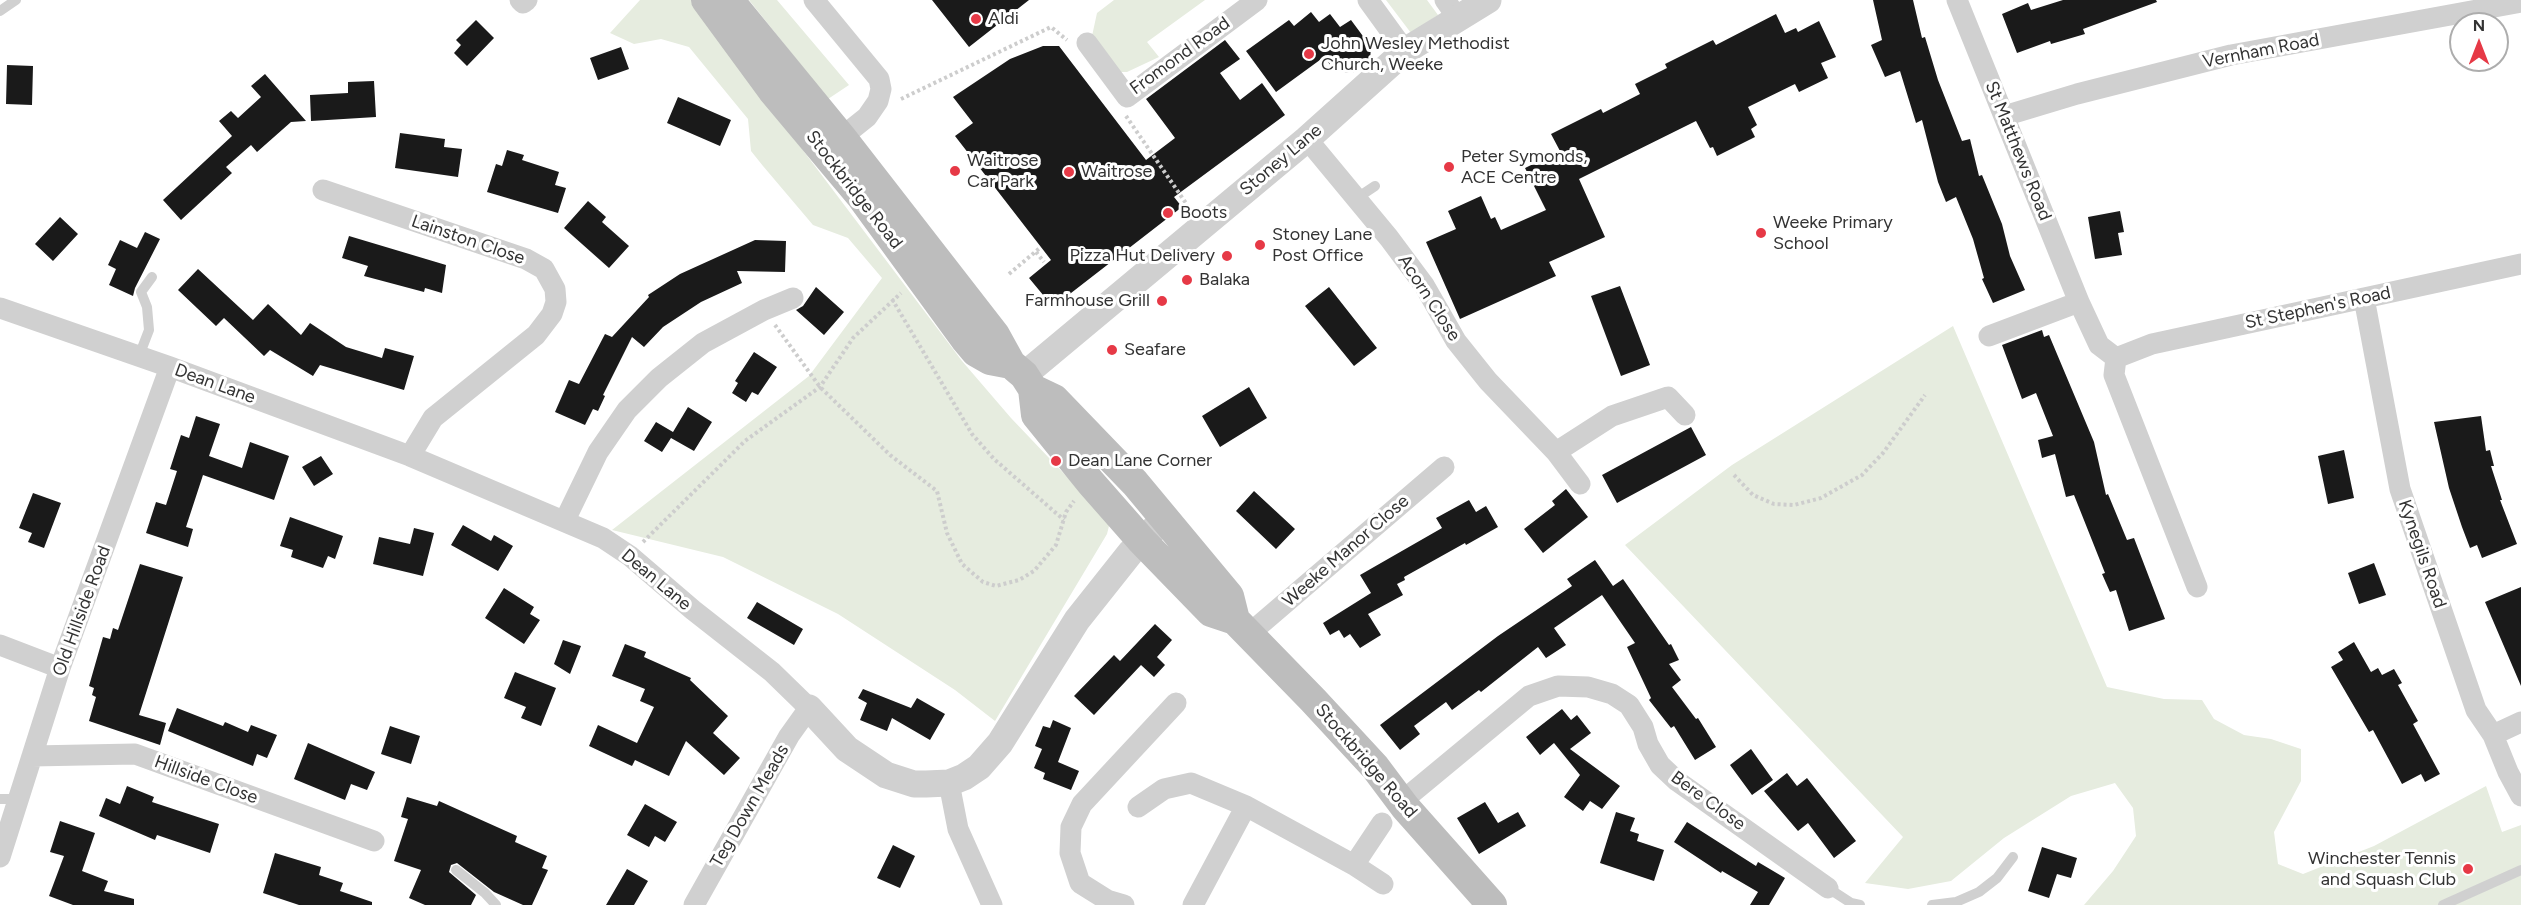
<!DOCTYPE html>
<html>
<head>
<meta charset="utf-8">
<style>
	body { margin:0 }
	#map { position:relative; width:2521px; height:905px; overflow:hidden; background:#fff; font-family:Figtree,sans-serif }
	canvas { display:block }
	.north { position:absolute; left:2449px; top:12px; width:60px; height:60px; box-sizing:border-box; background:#fff; border:2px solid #adadad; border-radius:50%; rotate:0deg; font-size:16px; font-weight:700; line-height:24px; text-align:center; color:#333 }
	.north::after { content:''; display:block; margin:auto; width:21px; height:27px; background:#e63946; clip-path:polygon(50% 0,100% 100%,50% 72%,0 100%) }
</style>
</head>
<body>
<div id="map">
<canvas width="2521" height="905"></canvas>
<div class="north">N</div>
</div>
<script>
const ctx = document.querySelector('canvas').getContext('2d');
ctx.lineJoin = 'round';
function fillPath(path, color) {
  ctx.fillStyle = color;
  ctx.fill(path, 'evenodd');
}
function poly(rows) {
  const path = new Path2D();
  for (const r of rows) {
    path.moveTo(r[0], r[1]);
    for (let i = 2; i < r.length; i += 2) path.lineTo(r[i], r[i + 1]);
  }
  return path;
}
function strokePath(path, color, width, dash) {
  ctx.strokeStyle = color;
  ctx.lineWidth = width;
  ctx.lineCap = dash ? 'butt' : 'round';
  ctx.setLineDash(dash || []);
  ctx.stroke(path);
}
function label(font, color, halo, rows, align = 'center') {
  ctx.font = font + ' Figtree,sans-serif';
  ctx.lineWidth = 6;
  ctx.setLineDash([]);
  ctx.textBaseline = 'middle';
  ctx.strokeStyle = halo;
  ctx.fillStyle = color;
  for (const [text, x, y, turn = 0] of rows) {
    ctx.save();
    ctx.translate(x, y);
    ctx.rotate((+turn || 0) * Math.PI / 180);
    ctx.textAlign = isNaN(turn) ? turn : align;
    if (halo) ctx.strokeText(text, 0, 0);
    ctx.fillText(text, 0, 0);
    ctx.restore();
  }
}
fillPath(poly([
	[640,0,701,0,805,153,962,361,1011,418,1110,522,1107,534,995,721,955,690,838,614,723,557,612,530,809,376,882,278,848,238,813,225,763,166,751,151,748,119,689,47,661,39,634,44,610,33],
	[749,0,777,0,849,85,828,99],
	[1114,0,1205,0,1147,42,1159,57,1127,72,1121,72,1092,36,1097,13],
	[1386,0,1427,0,1438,15,1411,33],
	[1953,326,2107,687,2164,699,2202,700,2214,719,2244,735,2271,739,2301,749,2301,781,2274,832,2278,864,2303,874,2374,846,2486,786,2502,832,2521,825,2521,905,2084,905,2113,871,2136,836,2133,808,2115,783,2071,796,2004,838,1951,881,1908,889,1865,883,1903,837,1625,545,1732,465]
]), '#e6ecdf');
fillPath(poly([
	[932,0,1029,0,969,47],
	[1873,0,1913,0,1922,38,1925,37,1938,80,1962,141,1970,139,1979,176,1982,175,2002,224,2010,256,2025,290,1993,303,1982,279,1984,278,1973,239,1956,197,1946,202,1938,182,1922,120,1916,123,1900,71,1885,77,1871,45,1882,40],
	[2063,0,2156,0,2157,2,2083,29,2085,34,2051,44,2050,41,2017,53,2002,14,2028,3,2031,10],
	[1311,12,1319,22,1330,14,1340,27,1351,20,1371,47,1370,60,1353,73,1335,71,1324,57,1276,92,1246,51,1289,20,1294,26],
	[1776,14,1785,33,1796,28,1798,32,1819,21,1836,57,1821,63,1828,78,1799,92,1795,84,1748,107,1757,125,1751,129,1755,137,1717,156,1713,147,1710,148,1696,121,1579,179,1605,237,1549,262,1556,276,1460,319,1426,242,1456,229,1448,211,1481,196,1491,219,1495,217,1501,230,1546,210,1525,168,1560,151,1551,134,1601,109,1603,113,1640,94,1635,84,1667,68,1665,64,1713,40,1716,45],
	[476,20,494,38,467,66,454,53,461,45,456,40],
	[1225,40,1240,59,1220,73,1240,100,1262,83,1285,115,1174,197,1182,207,1053,307,1029,278,1051,260,955,136,973,123,953,97,1010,59,1043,46,1059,46,1146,160,1175,138,1146,99],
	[621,47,629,69,598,80,590,58],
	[7,65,33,66,32,105,6,104],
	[265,74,306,121,291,122,257,152,251,145,226,167,232,173,181,220,163,200,232,136,219,121,231,111,238,118,261,97,251,86],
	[374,81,376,117,311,121,310,95,348,93,348,82],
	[678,97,731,120,720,146,667,123],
	[400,133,445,139,444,147,462,149,458,177,395,168],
	[507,150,524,155,522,160,559,172,555,185,566,188,558,213,487,192,496,164,502,166],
	[588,201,606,217,602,222,629,246,609,268,564,228],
	[2120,211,2124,232,2118,233,2122,255,2095,259,2088,217],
	[60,217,78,234,53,261,35,244],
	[145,232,160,239,135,288,133,296,109,285,116,269,108,265,120,240,137,248],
	[349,236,446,265,442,293,425,288,424,292,364,276,368,266,342,258],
	[755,240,786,241,785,272,737,271,742,283,701,302,663,327,644,347,632,337,603,395,605,396,598,411,593,409,585,425,555,412,569,380,579,384,605,334,612,337,649,297,648,295,680,274],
	[198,269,253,320,268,304,301,335,310,323,346,347,382,358,385,348,414,356,404,390,320,365,313,376,270,350,264,356,224,318,216,326,178,290],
	[1620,286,1650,365,1621,376,1591,296],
	[816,287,844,312,824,335,796,310,803,306],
	[1329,287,1377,348,1354,366,1305,306],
	[2042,330,2044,337,2049,335,2094,442,2106,495,2108,494,2127,540,2134,538,2165,619,2129,631,2116,590,2110,592,2102,574,2105,573,2074,495,2066,497,2055,454,2042,458,2038,440,2053,436,2036,393,2022,399,2002,345],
	[754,352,777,367,758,395,752,392,746,402,732,393,738,383,735,381],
	[1249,387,1267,418,1220,447,1202,416],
	[688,407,712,422,694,451,671,438,662,452,644,441,656,422,673,432],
	[196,416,220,424,209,456,242,468,250,442,289,456,274,500,203,475,186,527,193,529,188,547,146,533,156,502,166,505,177,471,170,469,181,435,189,438],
	[2481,416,2486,451,2490,450,2494,466,2491,466,2502,500,2500,500,2517,544,2482,558,2477,545,2470,548,2462,527,2449,488,2434,422],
	[1691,427,1706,455,1617,503,1602,475],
	[2344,450,2354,498,2328,504,2318,456],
	[321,456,333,474,314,486,302,467],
	[1566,489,1588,517,1543,553,1524,529,1555,505,1552,501],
	[1254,491,1295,529,1276,549,1236,511],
	[33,493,61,503,44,548,28,542,32,533,19,528],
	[1469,500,1476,512,1486,506,1498,527,1466,545,1465,543,1404,577,1405,580,1397,584,1403,595,1368,614,1381,635,1360,648,1350,634,1344,638,1339,630,1330,635,1323,623,1371,593,1360,575,1442,528,1436,518],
	[290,517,343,536,335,559,328,556,323,568,291,557,293,550,280,546],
	[463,525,491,541,494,535,513,546,498,571,451,545],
	[414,528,434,533,423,576,373,564,379,537,410,544],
	[1595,560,1613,586,1623,579,1669,645,1671,644,1679,660,1669,664,1681,680,1672,687,1696,719,1698,718,1716,747,1695,760,1674,726,1671,728,1649,700,1651,698,1627,647,1635,643,1602,595,1554,628,1566,645,1546,658,1538,647,1481,692,1479,690,1452,710,1446,702,1414,726,1420,734,1400,750,1380,725,1498,636,1572,586,1567,579],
	[2374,563,2386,595,2359,604,2348,573],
	[140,564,183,577,139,715,166,723,160,745,89,721,96,697,92,695,94,688,89,686,103,637,110,639,113,628,118,630],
	[2521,587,2521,686,2485,602],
	[504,588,534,607,530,614,540,620,524,644,485,618],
	[757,602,803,629,794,645,747,618],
	[1155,624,1172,640,1157,657,1165,665,1154,677,1141,665,1094,715,1074,696,1114,655,1120,661],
	[563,640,581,646,570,674,554,664],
	[2354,642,2371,672,2378,668,2382,675,2394,669,2402,683,2398,685,2418,721,2413,724,2440,774,2425,782,2421,774,2402,784,2373,730,2369,732,2331,667,2343,660,2338,652],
	[625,644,646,652,644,657,691,678,690,680,728,716,713,733,740,758,724,775,686,741,669,776,635,760,632,766,589,746,598,725,637,743,654,707,640,701,645,689,612,676],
	[515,672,556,688,541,726,521,718,526,707,504,698],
	[863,689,911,708,917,698,945,714,930,740,892,718,887,731,860,720,867,703,858,698],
	[177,708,223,726,225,722,248,732,251,725,277,735,267,758,257,754,253,766,168,731],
	[1562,709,1571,720,1577,715,1591,733,1570,749,1620,786,1602,809,1590,801,1583,811,1564,797,1580,775,1554,743,1540,755,1526,737],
	[1053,720,1071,728,1058,762,1079,771,1071,790,1043,779,1045,773,1034,768,1042,749,1035,746,1043,726,1050,728],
	[390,726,420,736,411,764,381,754],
	[308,743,375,772,367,790,351,784,345,800,294,779],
	[1751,749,1773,780,1752,795,1730,765],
	[1787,773,1797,786,1807,778,1856,841,1834,858,1808,823,1798,831,1764,791],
	[127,786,154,797,152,802,219,824,210,853,157,835,155,840,99,816,106,798,120,804],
	[407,797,437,806,439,801,517,836,515,842,547,856,542,868,548,870,532,905,523,905,494,892,457,863,451,865,449,872,476,895,471,905,425,905,409,898,421,870,394,861,408,819,401,817],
	[1485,802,1498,823,1518,812,1526,826,1479,854,1457,818],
	[645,804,677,822,665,842,655,836,649,847,627,835],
	[1616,812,1635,818,1630,831,1639,834,1637,841,1664,850,1654,881,1600,863],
	[60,821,95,833,82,871,108,881,104,891,134,899,134,905,73,905,49,896,64,856,50,852],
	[1687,822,1756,866,1758,862,1785,878,1769,905,1750,905,1758,892,1722,871,1721,873,1674,842],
	[893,845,915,856,900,888,877,878],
	[2042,847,2077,858,2071,878,2057,874,2049,898,2028,891],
	[275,853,321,867,319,875,343,883,340,891,372,902,372,905,299,905,263,893],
	[627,869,648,881,634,905,606,905]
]), '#1a1a1a');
strokePath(poly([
	[901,99,1051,27,1067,40],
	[1126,116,1190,209],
	[1036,252,1044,262],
	[1009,274,1041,247],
	[892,299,972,434,994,459,1064,520],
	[775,325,820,387,890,455,937,491,947,533,962,564,983,582,996,586,1019,580,1034,571,1056,545,1066,512,1074,501],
	[1734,475,1753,495,1774,504,1794,505,1821,498,1862,475,1883,453,1925,395],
	[643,542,745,441,820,387,853,338,901,293]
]), '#cdcdcd', 4, [3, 3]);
strokePath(poly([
	[0,11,16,0],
	[1357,198,1375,186],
	[139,356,149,330,147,307,141,292,152,277],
	[0,799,18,799],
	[456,870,485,893,496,905],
	[1828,888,1851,903,1860,905],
	[1932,905,1956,902,1979,892,1997,878,2013,857],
	[2443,905,2521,870]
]), '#d0d0d0', 10);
strokePath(poly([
	[520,0,523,3,527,0],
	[814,0,879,79,881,89,878,101,867,117,832,145],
	[1368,0,1405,51],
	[1445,0,1457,17],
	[1957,0,2079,302,2099,345,2116,358,2114,375,2197,587],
	[1087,43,1127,97,1257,0],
	[2004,116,2077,94,2231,55,2521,2],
	[1307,139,1389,238,1424,285,1456,341,1488,381,1556,452,1580,484],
	[323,190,526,259,544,269,555,289,556,302,552,314,536,335,433,418,410,456],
	[2364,298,2400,489,2476,710,2493,735,2508,772,2521,796],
	[0,308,170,367,410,456,603,538,630,556,693,610,772,672,809,708,789,736,694,905],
	[1989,336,2079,302],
	[2116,358,2152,344,2521,264],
	[1556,452,1612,416,1668,397,1685,415],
	[565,520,598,452,627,410,659,378,703,343,764,310,793,298],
	[1249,634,1444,467],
	[0,645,60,668],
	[2493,735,2521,722],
	[32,756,135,754,374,841],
	[949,783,958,829,992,905],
	[1401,802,1529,696,1558,686,1588,687,1612,694,1629,705,1643,727,1648,744,1660,765,1677,781,1828,888],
	[1138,807,1164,789,1191,783,1246,806,1354,865,1383,884],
	[0,857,60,668,170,367],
	[1354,865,1382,823],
	[1124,905,1107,900,1080,883,1070,853,1071,827,1082,804,1176,703],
	[1193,905,1246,806]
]), '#d0d0d0', 21);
strokePath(poly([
	[1024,375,1307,139,1405,51,1488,0],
	[809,708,847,749,886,775,914,784,926,784,949,783,964,777,979,767,1000,743,1077,620,1131,552,1158,525]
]), '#d0d0d0', 27);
strokePath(poly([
	[706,0,772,90,860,195,965,339,976,352,990,360,1011,364],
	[729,0,842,138,995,335,1011,364,1024,375,1033,389,1036,415,1091,483,1142,541,1211,612,1235,620,1313,700,1375,767,1405,807,1492,905],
	[1033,389,1054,399,1135,483,1229,596,1235,620]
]), '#bdbdbd', 30);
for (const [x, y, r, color] of [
	[976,19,6,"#e63946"],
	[1309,54,6,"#e63946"],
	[1449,167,6,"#e63946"],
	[955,171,6,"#e63946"],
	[1069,172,6,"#e63946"],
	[1168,213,6,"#e63946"],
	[1761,233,6,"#e63946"],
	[1260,245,6,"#e63946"],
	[1227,256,6,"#e63946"],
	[1187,280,6,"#e63946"],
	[1162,301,6,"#e63946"],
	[1112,350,6,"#e63946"],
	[1056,461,6,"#e63946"],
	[2468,869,6,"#e63946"]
]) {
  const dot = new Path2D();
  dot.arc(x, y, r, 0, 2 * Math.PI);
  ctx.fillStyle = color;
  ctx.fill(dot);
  strokePath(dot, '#fff', 2);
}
label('18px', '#333', '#fff', [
	["Aldi",988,19],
	["John Wesley Methodist",1321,44],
	["Church, Weeke",1321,65],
	["Peter Symonds,",1461,157],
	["ACE Centre",1461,178],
	["Waitrose",967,161],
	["Car Park",967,182],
	["Waitrose",1081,172],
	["Boots",1180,213],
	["Weeke Primary",1773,223],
	["School",1773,244],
	["Stoney Lane",1272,235],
	["Post Office",1272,256],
	["Pizza Hut Delivery",1215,256,"right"],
	["Balaka",1199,280],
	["Farmhouse Grill",1150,301,"right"],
	["Seafare",1124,350],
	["Dean Lane Corner",1068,461],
	["Winchester Tennis",2456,859,"right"],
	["and Squash Club",2456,880,"right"]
], 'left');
label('18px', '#333', '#fff', [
	["Vernham Road",2261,51,-11],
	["Fromond Road",1180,56,-36],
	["St Matthews Road",2018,151,68],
	["Stoney Lane",1281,160,-40],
	["Stockbridge Road",854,190,52],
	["Lainston Close",468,240,19],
	["Acorn Close",1429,298,57],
	["St Stephen's Road",2318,308,-12],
	["Dean Lane",215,384,20],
	["Weeke Manor Close",1346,551,-41],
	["Kynegils Road",2422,554,71],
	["Dean Lane",656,580,40],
	["Old Hillside Road",82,611,-70],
	["Stockbridge Road",1366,761,49],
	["Hillside Close",206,780,20],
	["Bere Close",1708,801,36],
	["Teg Down Meads",750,806,-60]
]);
</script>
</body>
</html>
